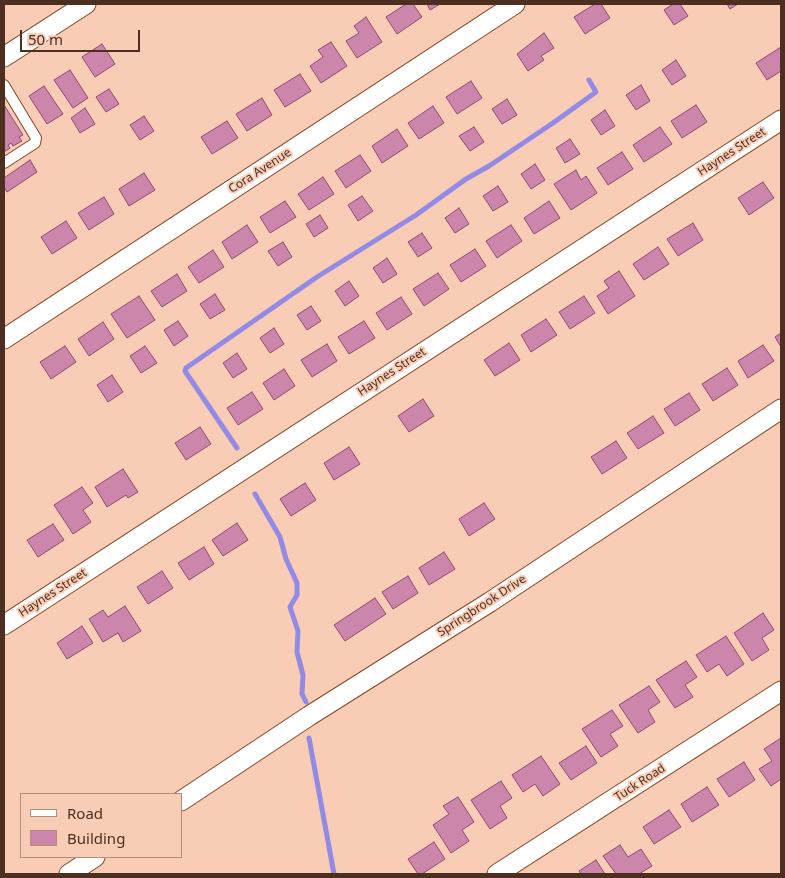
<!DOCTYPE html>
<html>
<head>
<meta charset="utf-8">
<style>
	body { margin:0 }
	#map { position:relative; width:785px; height:878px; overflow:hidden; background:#f9ccb6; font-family:"Noto Sans",sans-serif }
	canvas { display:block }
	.frame { position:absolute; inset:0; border:5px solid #4c2f20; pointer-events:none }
	.legend { position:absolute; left:20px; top:793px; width:162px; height:65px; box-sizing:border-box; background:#f9ccb6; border:1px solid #b48d7a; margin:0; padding:6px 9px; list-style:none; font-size:15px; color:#4c2f20 }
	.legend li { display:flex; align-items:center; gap:10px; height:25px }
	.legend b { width:25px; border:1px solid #b48d7a }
	.scale { position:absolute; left:20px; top:30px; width:120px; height:22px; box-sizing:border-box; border:2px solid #4c2f20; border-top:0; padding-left:6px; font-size:15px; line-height:18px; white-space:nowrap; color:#4c2f20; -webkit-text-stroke:4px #f9ccb6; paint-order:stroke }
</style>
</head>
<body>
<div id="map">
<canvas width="785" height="878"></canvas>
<div class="frame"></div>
<ul class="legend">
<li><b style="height:6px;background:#fff"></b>Road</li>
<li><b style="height:14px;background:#cc85ab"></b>Building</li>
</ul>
<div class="scale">50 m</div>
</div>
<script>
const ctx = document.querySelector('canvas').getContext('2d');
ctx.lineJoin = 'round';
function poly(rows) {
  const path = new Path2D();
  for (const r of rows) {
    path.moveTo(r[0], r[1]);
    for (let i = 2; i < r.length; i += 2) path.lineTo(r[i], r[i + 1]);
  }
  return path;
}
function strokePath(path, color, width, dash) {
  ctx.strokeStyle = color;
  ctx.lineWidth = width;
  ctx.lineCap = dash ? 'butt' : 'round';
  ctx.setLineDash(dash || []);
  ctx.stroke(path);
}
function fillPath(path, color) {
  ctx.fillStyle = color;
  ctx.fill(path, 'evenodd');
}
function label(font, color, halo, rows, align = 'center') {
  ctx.font = font + ' "Noto Sans",sans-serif';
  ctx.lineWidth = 4;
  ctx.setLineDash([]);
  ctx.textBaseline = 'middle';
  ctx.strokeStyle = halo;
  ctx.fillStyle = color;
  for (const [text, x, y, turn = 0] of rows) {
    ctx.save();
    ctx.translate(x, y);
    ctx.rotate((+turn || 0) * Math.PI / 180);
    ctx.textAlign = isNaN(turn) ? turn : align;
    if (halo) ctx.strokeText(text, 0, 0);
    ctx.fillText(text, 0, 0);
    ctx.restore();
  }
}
strokePath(poly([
	[237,448,185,371,186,368,317,277,416,215,466,179,489,166,553,123,596,92,589,80],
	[255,494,280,537,286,559,297,583,297,595,290,607,298,631,297,652,303,675,302,694,306,702],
	[309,738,334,874]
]), '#938ae6', 5);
const building = poly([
	[406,4,413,4,422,17,397,34,386,17,406,4],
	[427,4,440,4,430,10,427,4],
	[595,4,601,4,610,18,585,34,574,17,595,4],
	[673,4,680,4,688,16,674,25,664,10,673,4],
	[727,4,738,4,730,9,727,4],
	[366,17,382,42,357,58,346,41,359,33,354,26,366,17],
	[544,33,554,48,541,56,544,60,528,71,517,54,544,33],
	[331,42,347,66,321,83,310,66,323,57,318,50,331,42],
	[102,44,115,64,95,77,82,57,102,44],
	[781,47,781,71,767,80,756,63,781,47],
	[676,60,686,76,672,85,662,70,676,60],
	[70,70,88,98,73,108,54,80,70,70],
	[300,74,311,91,285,107,274,90,300,74],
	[471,81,482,98,457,114,446,97,471,81],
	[641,85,650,101,636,110,626,95,641,85],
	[44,86,63,114,47,124,29,96,44,86],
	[109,89,119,104,106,112,96,97,109,89],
	[262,98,272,115,247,131,236,114,262,98],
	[507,99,517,115,502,124,492,109,507,99],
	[4,105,23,135,19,137,22,141,13,146,11,143,8,145,10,148,4,152,4,105],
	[696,105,707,122,682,138,671,121,696,105],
	[433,106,444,123,419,139,408,123,433,106],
	[85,108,95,124,80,133,71,118,85,108],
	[605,110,615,126,601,135,591,120,605,110],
	[144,116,154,131,140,140,130,125,144,116],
	[227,121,238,138,212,154,201,137,227,121],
	[474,127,484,142,470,151,459,136,474,127],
	[660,127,672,144,644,162,633,145,660,127],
	[397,129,408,146,382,163,372,146,397,129],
	[570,139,580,154,565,163,556,148,570,139],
	[622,152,633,169,608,185,597,168,622,152],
	[360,155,371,171,346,188,335,171,360,155],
	[30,160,37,172,7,192,4,187,4,178,30,160],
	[535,164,545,180,531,189,521,174,535,164],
	[576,170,581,180,586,176,597,193,571,210,554,184,576,170],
	[144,173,155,190,129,206,119,189,144,173],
	[323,177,334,194,309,210,298,194,323,177],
	[763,182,774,198,749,215,738,198,763,182],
	[498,186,508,202,493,211,483,196,498,186],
	[362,196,373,211,358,221,348,205,362,196],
	[104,197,114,214,89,230,78,213,104,197],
	[285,201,296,217,270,233,260,217,285,201],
	[549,201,560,218,534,234,524,218,549,201],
	[459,208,469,224,455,233,445,218,459,208],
	[320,215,328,228,314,237,306,224,320,215],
	[66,221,77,238,52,254,41,237,66,221],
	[693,223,703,240,678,256,667,239,693,223],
	[247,225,258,242,232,259,222,242,247,225],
	[511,225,522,241,497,258,486,241,511,225],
	[422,233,432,248,418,257,408,242,422,233],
	[283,242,292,257,278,266,268,251,283,242],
	[658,247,669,264,644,280,633,264,658,247],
	[475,249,486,266,461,282,450,265,475,249],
	[213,250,224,267,199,283,188,267,213,250],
	[387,258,397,274,383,283,373,268,387,258],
	[619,271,635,296,608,314,597,296,609,288,604,281,619,271],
	[438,273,449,289,424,306,413,289,438,273],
	[177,274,187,291,162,307,151,291,177,274],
	[349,281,359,296,345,306,335,291,349,281],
	[215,294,225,310,210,319,200,304,215,294],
	[139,296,155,320,127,338,111,314,139,296],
	[584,296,595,313,570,329,559,312,584,296],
	[401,297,412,314,387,330,376,313,401,297],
	[311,306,321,321,307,330,297,315,311,306],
	[546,319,557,335,531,352,521,335,546,319],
	[178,321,188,336,174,346,164,330,178,321],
	[364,321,375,338,349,354,338,337,364,321],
	[103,322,114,339,89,356,78,339,103,322],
	[274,328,284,344,270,353,260,338,274,328],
	[781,333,781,347,775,337,781,333],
	[509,343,520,360,495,376,484,360,509,343],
	[327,344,337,361,312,377,301,360,327,344],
	[763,345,774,361,748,378,738,361,763,345],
	[65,346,76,362,51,379,40,362,65,346],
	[145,346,157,363,141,373,130,356,145,346],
	[237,353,247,369,233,378,223,363,237,353],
	[727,368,738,385,713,401,702,384,727,368],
	[284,369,295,386,274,400,263,383,284,369],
	[112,375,123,392,108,402,97,385,112,375],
	[252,392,263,409,238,425,227,408,252,392],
	[689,393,700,410,675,426,664,409,689,393],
	[423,399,434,416,409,432,398,416,423,399],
	[653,416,664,433,638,449,627,433,653,416],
	[200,427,211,444,186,460,175,443,200,427],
	[616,441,627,458,602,474,591,457,616,441],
	[349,447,360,464,334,480,324,463,349,447],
	[123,469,138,492,128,498,126,495,107,507,95,487,123,469],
	[305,483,316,500,291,516,280,499,305,483],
	[82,487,93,503,83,510,91,522,73,534,54,505,82,487],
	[484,503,495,519,469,536,459,519,484,503],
	[237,523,248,540,223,556,212,540,237,523],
	[53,524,64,540,38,557,27,540,53,524],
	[204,547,214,564,189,580,178,563,204,547],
	[444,552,455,569,429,585,419,568,444,552],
	[162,571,173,588,148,604,137,587,162,571],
	[408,576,418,593,393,609,382,592,408,576],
	[375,598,386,614,345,641,334,625,375,598],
	[125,606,141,631,123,642,118,633,103,642,89,619,103,610,108,617,125,606],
	[763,613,774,630,762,638,769,650,752,661,734,633,763,613],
	[82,626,93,643,67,659,57,643,82,626],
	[726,636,744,664,727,676,719,664,707,672,696,655,726,636],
	[686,661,697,677,685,685,693,697,675,708,656,680,686,661],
	[649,686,660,702,648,710,655,722,638,733,619,705,649,686],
	[612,710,623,726,610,734,618,746,601,757,582,729,612,710],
	[781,738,781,779,771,786,759,769,772,761,764,749,781,738],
	[586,746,597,763,571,780,559,763,586,746],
	[541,756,560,784,543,796,535,784,523,792,512,775,541,756],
	[744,762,755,780,729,797,717,779,744,762],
	[501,781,512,798,500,806,507,818,490,829,471,800,501,781],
	[707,787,719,805,692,822,681,804,707,787],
	[458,797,474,822,462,830,469,841,451,853,433,825,449,814,443,806,458,797],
	[669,810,681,827,654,844,643,827,669,810],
	[434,842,445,859,422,874,418,874,408,859,434,842],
	[620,845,628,857,641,849,652,866,639,874,616,874,603,856,620,845],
	[596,860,605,874,581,874,579,871,596,860]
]);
fillPath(building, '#cc85ab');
strokePath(building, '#8d4c70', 1);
const service = poly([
	[4,85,36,138,35,143,4,163]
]);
const minor = poly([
	[4,57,86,4],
	[4,339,515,4],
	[4,625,781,120],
	[181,801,309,716,490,602,781,409],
	[69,874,95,857],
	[497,874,781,691]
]);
strokePath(service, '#854624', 12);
strokePath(minor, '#854624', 21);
strokePath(service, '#fff', 10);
strokePath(minor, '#fff', 19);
label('12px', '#4c2f20', '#f9ccb6', [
	["Haynes Street",732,152,-33],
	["Cora Avenue",260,171,-33],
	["Haynes Street",392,372,-33],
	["Haynes Street",53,593,-33],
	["Springbrook Drive",482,606,-33],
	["Tuck Road",640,783,-33]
]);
</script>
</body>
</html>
